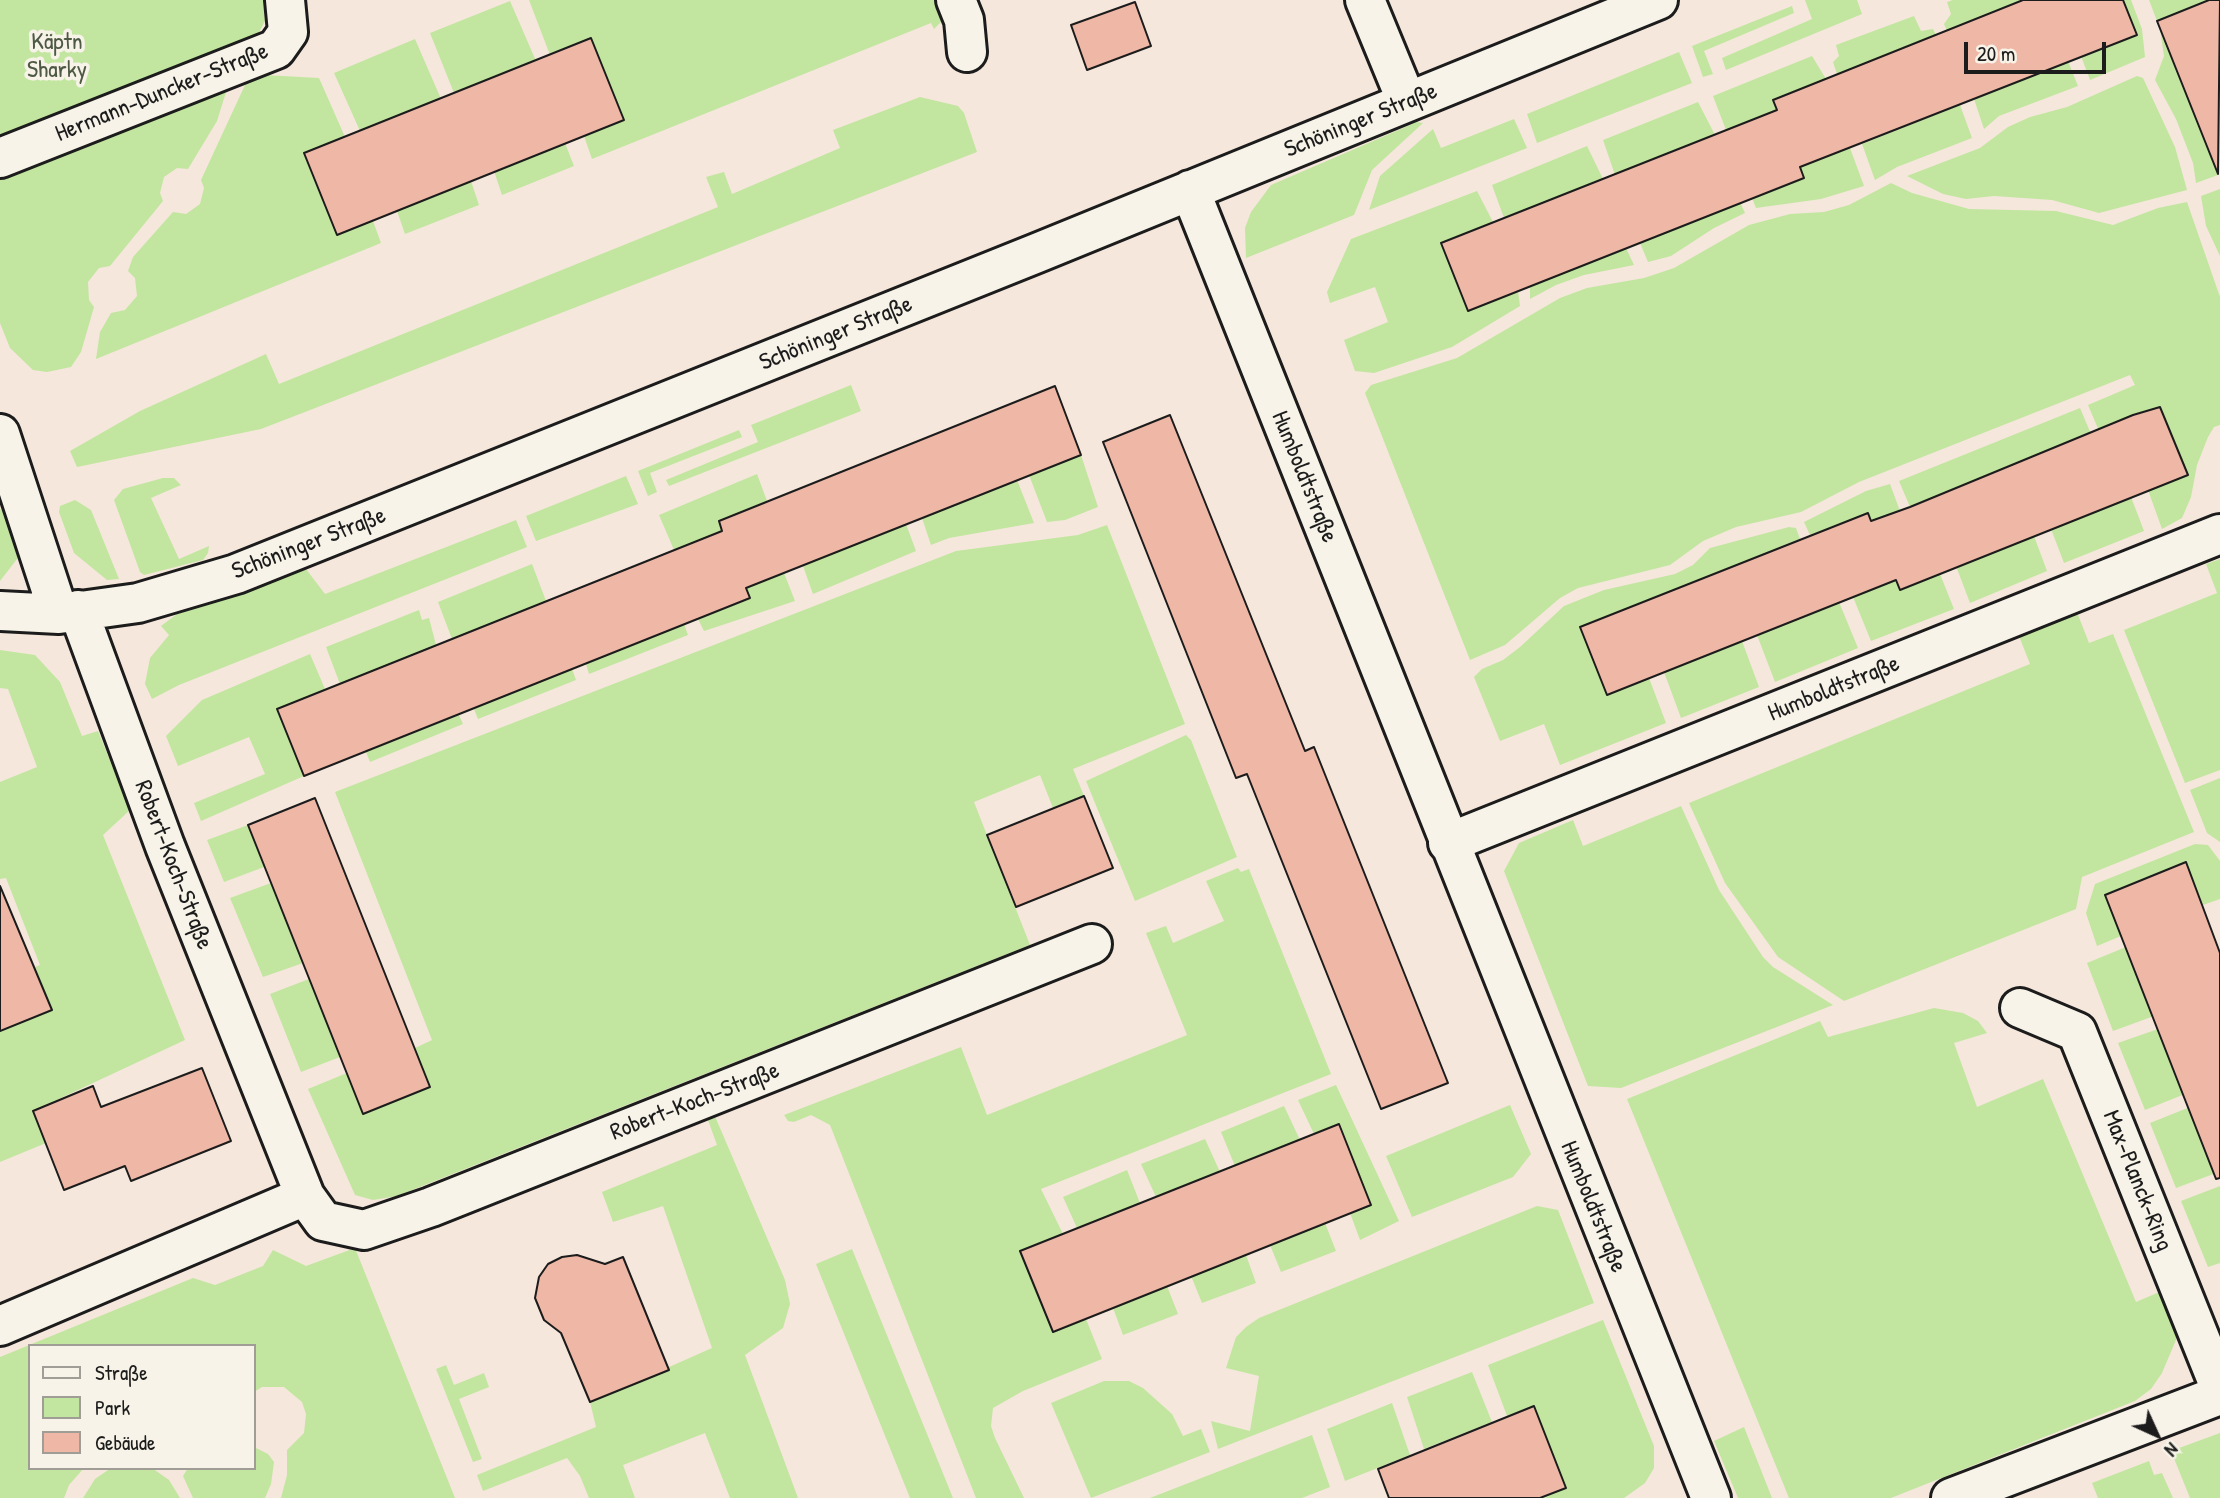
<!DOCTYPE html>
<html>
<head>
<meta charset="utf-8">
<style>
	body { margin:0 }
	#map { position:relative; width:2220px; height:1498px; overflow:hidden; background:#f5e7db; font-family:"Patrick Hand",sans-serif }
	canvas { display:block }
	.legend { position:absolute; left:28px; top:1344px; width:228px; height:126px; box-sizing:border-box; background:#f7f3e8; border:2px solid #9f9d96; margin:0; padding:9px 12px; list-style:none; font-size:21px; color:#1c1c1c }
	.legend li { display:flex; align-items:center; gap:14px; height:35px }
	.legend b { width:35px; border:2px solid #9f9d96 }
	.north { position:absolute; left:2122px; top:1400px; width:70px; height:70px; -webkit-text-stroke:5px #f7f3e8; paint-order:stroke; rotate:135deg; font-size:19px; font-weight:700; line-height:28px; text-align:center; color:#1c1c1c }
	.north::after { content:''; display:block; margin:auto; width:24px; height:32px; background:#1c1c1c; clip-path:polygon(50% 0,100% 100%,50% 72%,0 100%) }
	.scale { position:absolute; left:1964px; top:42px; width:142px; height:32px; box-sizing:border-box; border:4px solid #1c1c1c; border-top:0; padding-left:9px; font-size:21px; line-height:24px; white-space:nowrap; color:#1c1c1c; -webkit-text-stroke:5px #f7f3e8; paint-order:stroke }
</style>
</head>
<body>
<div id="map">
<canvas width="2220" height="1498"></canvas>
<ul class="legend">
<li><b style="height:9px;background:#f7f3e8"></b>Straße</li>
<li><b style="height:19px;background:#c2e6a0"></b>Park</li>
<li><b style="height:19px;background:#efb7a6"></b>Gebäude</li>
</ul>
<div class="north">N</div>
<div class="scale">20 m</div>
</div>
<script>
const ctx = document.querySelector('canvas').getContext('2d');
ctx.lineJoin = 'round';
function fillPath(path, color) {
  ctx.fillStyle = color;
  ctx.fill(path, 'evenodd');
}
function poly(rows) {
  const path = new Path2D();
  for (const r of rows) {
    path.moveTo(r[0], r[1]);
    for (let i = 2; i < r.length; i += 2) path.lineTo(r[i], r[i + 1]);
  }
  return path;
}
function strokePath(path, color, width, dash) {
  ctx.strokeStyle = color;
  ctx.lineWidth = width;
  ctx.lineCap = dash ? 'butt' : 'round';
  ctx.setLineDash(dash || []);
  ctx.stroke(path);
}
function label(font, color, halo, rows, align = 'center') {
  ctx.font = font + ' "Patrick Hand",sans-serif';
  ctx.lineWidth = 7;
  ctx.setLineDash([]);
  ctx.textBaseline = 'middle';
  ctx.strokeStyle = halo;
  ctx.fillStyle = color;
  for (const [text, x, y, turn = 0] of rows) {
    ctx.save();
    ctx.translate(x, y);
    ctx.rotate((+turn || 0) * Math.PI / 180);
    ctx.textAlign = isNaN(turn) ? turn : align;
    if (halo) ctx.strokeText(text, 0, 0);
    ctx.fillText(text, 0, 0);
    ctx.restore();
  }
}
fillPath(poly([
	[0,0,263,0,265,21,258,34,243,44,0,140],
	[529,0,944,0,945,11,942,21,934,29,931,23,592,159,584,136,624,120,550,55],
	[1805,0,1857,0,1862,14,1726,70,1722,58,1812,19],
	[1953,0,2023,0,1947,31,1944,24,1951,14,1947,2],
	[2123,0,2131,0,2142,29,2145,57,2090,80,2081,56],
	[2149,0,2209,0,2157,21],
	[510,1,536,61,454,93,430,33],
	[1792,6,1794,13,1704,51,1713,74,1703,77,1692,46],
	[1914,16,1921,31,1933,29,1936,35,1837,74,1833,62,1839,56,1836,45],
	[2160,29,2218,175,2196,183,2193,163,2176,119,2155,80,2164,56],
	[415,39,441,99,360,131,334,73],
	[1679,52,1692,83,1537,143,1527,114],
	[1812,56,1826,79,1773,100,1777,110,1726,130,1713,96],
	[2068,61,2078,86,1999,116,1984,129,1974,99],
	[264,75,319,78,345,137,304,154,337,235,373,221,381,243,96,359,100,332,111,313,125,310,137,296,135,278,128,271,133,257,173,212,186,214,200,204,204,188,201,180,245,85,253,78],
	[2137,76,2143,78,2175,147,2187,190,2099,213,2052,200,1994,196,1966,199,1943,194,1907,176,1980,148,2008,127,2030,117,2067,107],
	[227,89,217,121,188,169,177,168,164,177,160,193,163,201,110,266,99,268,88,282,89,300,94,307,81,352,71,367,47,372,33,370,10,348,0,323,0,177],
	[920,97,958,106,964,113,977,152,261,429,77,467,70,451,140,411,266,354,279,384,718,207,706,177,724,172,732,194,840,148,833,130],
	[1698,102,1715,135,1615,175,1603,140],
	[1960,105,1972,138,1897,167,1875,180,1862,144],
	[1514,119,1527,148,1369,210,1380,176,1433,129,1441,148],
	[1417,122,1423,123,1372,170,1354,215,1246,258,1245,228,1251,212,1271,185],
	[565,143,574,166,502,195,494,171],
	[1587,146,1603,179,1504,218,1492,185],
	[1850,148,1864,186,1821,199,1756,208,1752,198,1804,178,1800,167],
	[471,181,479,205,405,234,397,211],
	[1891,183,1912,193,1969,209,2056,211,2113,225,2158,208,2187,202,2220,297,2220,425,2214,427,2208,437,2197,465,2191,497,2182,518,2162,529,2148,490,2188,475,2161,407,2133,415,2099,431,2088,405,2135,385,2130,375,1859,482,1801,512,1736,527,1703,541,1670,565,1578,588,1560,598,1505,645,1470,660,1365,393,1371,385,1457,358,1560,298,1587,288,1644,278,1674,268,1749,225,1790,214,1824,212,1849,205],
	[2220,189,2220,256,2206,226,2201,196],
	[1477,191,1493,222,1441,244,1468,311,1518,291,1520,306,1452,347,1374,373,1355,371,1344,340,1388,322,1375,287,1330,303,1327,292,1351,239],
	[1740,202,1745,213,1714,228,1671,256,1648,262,1640,243],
	[1626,248,1634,265,1584,275,1556,285,1530,299,1530,287],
	[851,385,861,411,669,486,666,480,758,442,751,425],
	[2080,408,2091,434,1910,507,1899,481],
	[739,430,742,437,650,473,657,492,648,496,638,471],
	[1081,455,1098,507,1065,520,1047,522,1029,475],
	[757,474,767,501,719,521,722,531,674,550,659,515],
	[626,476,638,504,536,541,526,516],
	[163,478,174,478,181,485,151,498,179,559,209,546,208,553,203,560,144,575,140,572,114,500,123,489],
	[1017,480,1034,523,949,538,931,545,922,518],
	[1890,484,1900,511,1872,522,1867,513,1810,535,1804,522,1866,491],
	[2131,497,2144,531,2064,563,2051,529],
	[75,500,91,510,119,579,107,580,74,553,59,512,60,506],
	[0,509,8,513,18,544,17,559,0,581],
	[516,520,527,547,179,685,152,699,145,684,150,658,169,635,161,626,177,614,239,595,306,569,325,594],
	[906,524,916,551,813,594,803,566],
	[1107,525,1185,724,1073,769,1084,796,1053,808,1040,775,974,802,1030,945,397,1196,373,1200,355,1195,308,1089,347,1073,363,1114,430,1087,415,1048,432,1040,335,792,956,551,1078,535],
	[1789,527,1796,528,1800,539,1678,589,1649,678,1666,723,1560,765,1544,724,1500,741,1474,677,1482,669,1503,660,1520,647,1564,606,1604,590,1675,574,1693,565,1710,548],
	[2034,536,2047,571,1970,603,1956,566],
	[2220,559,2220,770,2185,783,2124,630,2217,593,2206,564],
	[532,564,546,601,452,639,438,602],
	[784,573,795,601,704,631,698,619,749,599,746,588],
	[1940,574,1954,609,1871,641,1853,597,1896,580,1900,590],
	[1839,602,1858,648,1775,682,1757,635],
	[2073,602,2089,643,2113,634,2194,832,2082,877,2076,909,1844,1001,1778,957,1725,883,1689,803,2030,664,2015,626],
	[419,610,422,620,429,618,436,645,340,684,326,647],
	[684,624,688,635,589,674,586,664],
	[1742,641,1759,687,1681,718,1664,672],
	[0,650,35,655,60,682,82,736,98,731,130,810,103,835,185,1040,33,1111,46,1143,0,1162,0,1031,52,1010,35,967,40,965,6,878,0,879,0,782,37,767,8,689,0,688],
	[310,654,325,689,277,709,304,776,201,821,194,803,265,774,249,737,178,766,166,736,202,700],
	[572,669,576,680,478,719,474,709],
	[459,715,463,724,370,762,366,752],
	[1186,735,1191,740,1237,857,1135,901,1086,781],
	[2220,778,2220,842,2207,833,2190,790],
	[1681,806,1719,890,1763,957,1773,967,1833,1005,1621,1088,1588,1086,1504,871,1519,843,1573,820,1583,846],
	[248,825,264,867,224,882,207,840],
	[2195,844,2208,845,2220,861,2220,899,2203,905,2186,862,2105,895,2121,936,2097,946,2086,913,2095,884],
	[1238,868,1241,872,1249,869,1331,1074,1041,1189,1063,1234,1020,1251,1052,1332,1086,1319,1102,1359,1023,1391,993,1408,991,1426,995,1438,1024,1498,976,1498,830,1125,811,1115,794,1122,788,1121,784,1115,961,1047,987,1115,1187,1035,1146,933,1166,926,1173,943,1224,921,1206,881],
	[271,883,303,963,263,977,230,898],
	[2126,947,2154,1016,2113,1031,2087,963],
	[309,979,340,1057,301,1072,270,994],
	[1934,1008,1963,1013,1978,1021,1987,1033,1954,1043,1977,1107,2043,1079,2136,1302,2164,1290,2176,1322,2176,1340,2162,1373,2151,1389,2135,1401,1891,1498,1789,1498,1627,1099,1820,1021,1828,1037],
	[2158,1029,2185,1094,2145,1110,2118,1043],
	[1336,1085,1399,1221,1360,1240,1350,1213,1371,1204,1340,1124,1314,1134,1298,1100],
	[1510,1105,1531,1154,1513,1177,1412,1217,1386,1156],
	[1284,1106,1300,1140,1235,1166,1221,1132],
	[711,1107,785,1280,790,1304,783,1328,745,1355,798,1498,730,1498,705,1433,623,1465,635,1498,589,1498,580,1476,567,1458,483,1491,477,1475,596,1427,590,1402,712,1348,663,1206,613,1222,602,1192,717,1145,704,1109],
	[2190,1107,2216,1173,2176,1188,2150,1123],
	[1205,1139,1220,1172,1156,1197,1141,1164],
	[1127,1170,1140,1203,1077,1228,1063,1197],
	[2220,1186,2220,1263,2208,1267,2181,1201],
	[1537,1206,1558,1210,1594,1303,1218,1449,1211,1421,1250,1431,1259,1376,1226,1368,1236,1337,1246,1327,1259,1318],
	[1325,1223,1336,1251,1281,1272,1270,1245],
	[355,1248,455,1498,281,1498,287,1475,287,1450,304,1433,306,1414,302,1402,284,1387,262,1387,254,1392,254,1346,30,1346,30,1468,84,1468,69,1485,64,1498,0,1498,0,1357,193,1278,215,1285,263,1266,273,1250,306,1266],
	[852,1249,953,1498,910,1498,816,1264],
	[1246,1255,1256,1283,1202,1303,1191,1276],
	[1167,1286,1178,1314,1123,1335,1113,1308],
	[1603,1320,1654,1446,1654,1468,1645,1483,1624,1498,1540,1498,1566,1488,1534,1407,1507,1416,1488,1365],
	[446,1365,454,1385,484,1373,489,1387,459,1399,482,1459,473,1462,436,1369],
	[1472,1372,1492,1422,1424,1449,1407,1397],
	[1104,1381,1129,1381,1143,1388,1172,1414,1183,1436,1201,1429,1210,1452,1091,1498,1051,1403],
	[1392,1403,1410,1455,1345,1481,1327,1429],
	[1744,1427,1772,1498,1738,1498,1714,1441],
	[2220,1433,2220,1498,2190,1498,2171,1451],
	[1312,1435,1330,1487,1302,1498,1150,1498],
	[254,1447,268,1454,274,1462,271,1484,265,1498,193,1498,183,1476,188,1468,254,1468],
	[2149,1461,2154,1475,2162,1473,2173,1498,2098,1498,2092,1483],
	[111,1468,152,1468,169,1480,180,1498,83,1498,95,1479]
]), '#c2e6a0');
const building = poly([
	[2023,0,2123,0,2137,35,1800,167,1804,178,1468,311,1441,243,1777,110,1773,100,2023,0],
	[2209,0,2220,0,2218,174,2157,21,2209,0],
	[1135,2,1151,46,1087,70,1071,25,1135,2],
	[591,38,624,120,337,235,304,153,591,38],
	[1055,386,1081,455,746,588,750,598,304,776,277,709,722,531,719,521,1055,386],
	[2160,407,2188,475,1900,590,1896,580,1607,695,1580,627,1868,513,1871,521,1910,507,2133,415,2160,407],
	[1170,415,1305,751,1314,747,1448,1083,1381,1109,1247,774,1236,778,1103,442,1170,415],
	[1084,796,1113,868,1016,907,987,835,1084,796],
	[315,798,430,1087,363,1114,248,825,315,798],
	[2186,862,2220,953,2220,1178,2216,1179,2105,895,2186,862],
	[0,886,52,1010,0,1031,0,886],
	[202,1068,231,1141,131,1181,125,1166,64,1190,33,1111,93,1086,101,1107,202,1068],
	[1339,1124,1371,1205,1053,1332,1020,1251,1339,1124],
	[577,1255,605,1264,623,1257,669,1370,590,1402,561,1333,544,1320,535,1298,539,1277,548,1264,562,1257,577,1255],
	[1534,1406,1566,1488,1540,1498,1389,1498,1378,1469,1534,1406]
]);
fillPath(building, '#efb7a6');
strokePath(building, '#1c1c1c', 2);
const minor = poly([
	[956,0,964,20,967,52],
	[1365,0,1407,102],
	[0,158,276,49,288,32,285,0],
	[1190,190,1711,1498],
	[0,434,59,614],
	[78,610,165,846,305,1196,323,1221,364,1230,431,1207,1092,944],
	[0,611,59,614,138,603,236,574,1037,253,1658,0],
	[1448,843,2220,534],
	[2020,1008,2077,1032,2220,1388],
	[0,1326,305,1196],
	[1951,1498,2220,1395]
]);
strokePath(minor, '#1c1c1c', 44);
strokePath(minor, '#f7f3e8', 38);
label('24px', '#4e5944', '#f7f3e8', [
	["Käptn",57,43],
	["Sharky",57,71]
]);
label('24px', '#1c1c1c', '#f7f3e8', [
	["Hermann-Duncker-Straße",162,93,-22],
	["Schöninger Straße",1361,121,-22],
	["Schöninger Straße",836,334,-22],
	["Humboldtstraße",1304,477,68],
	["Schöninger Straße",309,544,-21],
	["Humboldtstraße",1834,689,-22],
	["Robert-Koch-Straße",173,865,69],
	["Robert-Koch-Straße",695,1102,-21],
	["Max-Planck-Ring",2137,1181,68],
	["Humboldtstraße",1593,1207,68]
]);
</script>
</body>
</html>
